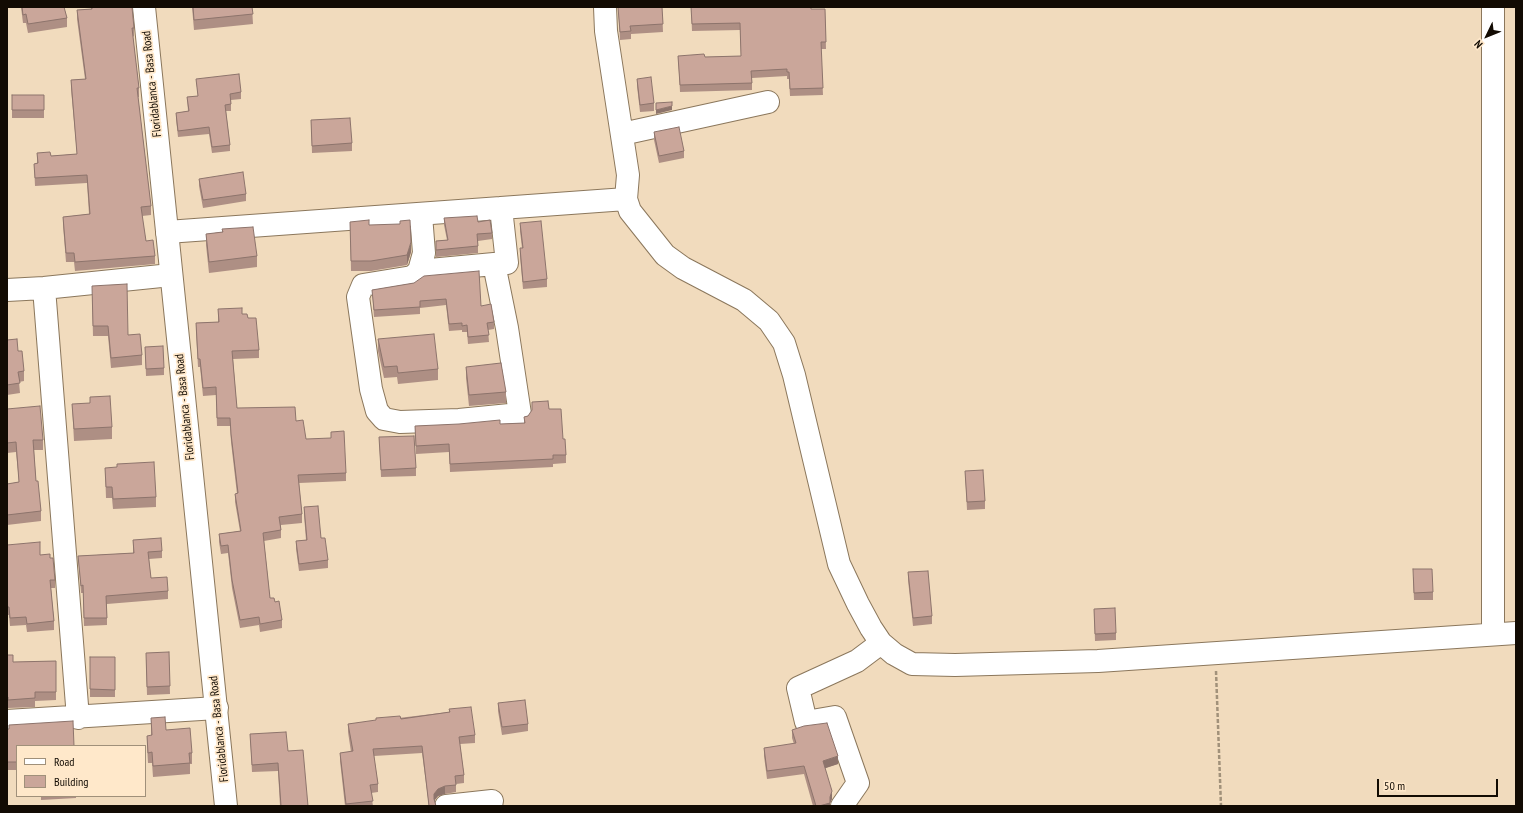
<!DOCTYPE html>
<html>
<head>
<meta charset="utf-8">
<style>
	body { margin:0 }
	#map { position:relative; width:1523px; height:813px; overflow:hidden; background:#f1dbbd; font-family:"PT Sans Narrow",sans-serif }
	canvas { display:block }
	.frame { position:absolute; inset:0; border:8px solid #120b03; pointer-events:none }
	.legend { position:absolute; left:16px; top:745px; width:130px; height:52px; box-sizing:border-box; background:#ffe8ca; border:1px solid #a0907a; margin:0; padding:5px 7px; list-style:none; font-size:12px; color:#120b03 }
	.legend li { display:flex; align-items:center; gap:8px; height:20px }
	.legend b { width:20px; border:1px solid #a0907a }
	.north { position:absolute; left:1467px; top:16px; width:40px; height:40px; -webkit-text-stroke:3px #ffe8ca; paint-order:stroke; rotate:227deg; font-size:11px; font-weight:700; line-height:16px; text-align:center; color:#120b03 }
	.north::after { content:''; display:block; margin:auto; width:14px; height:18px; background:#120b03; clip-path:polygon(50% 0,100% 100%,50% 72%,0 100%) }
	.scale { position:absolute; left:1377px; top:779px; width:121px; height:18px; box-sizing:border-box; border:2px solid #120b03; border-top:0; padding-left:5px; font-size:12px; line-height:14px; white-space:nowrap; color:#120b03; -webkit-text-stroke:3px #ffe8ca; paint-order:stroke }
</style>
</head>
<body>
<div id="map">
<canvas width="1523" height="813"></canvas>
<div class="frame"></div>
<ul class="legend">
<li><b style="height:5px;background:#fff"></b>Road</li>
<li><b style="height:11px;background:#caa69a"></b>Building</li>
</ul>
<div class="north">N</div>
<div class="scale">50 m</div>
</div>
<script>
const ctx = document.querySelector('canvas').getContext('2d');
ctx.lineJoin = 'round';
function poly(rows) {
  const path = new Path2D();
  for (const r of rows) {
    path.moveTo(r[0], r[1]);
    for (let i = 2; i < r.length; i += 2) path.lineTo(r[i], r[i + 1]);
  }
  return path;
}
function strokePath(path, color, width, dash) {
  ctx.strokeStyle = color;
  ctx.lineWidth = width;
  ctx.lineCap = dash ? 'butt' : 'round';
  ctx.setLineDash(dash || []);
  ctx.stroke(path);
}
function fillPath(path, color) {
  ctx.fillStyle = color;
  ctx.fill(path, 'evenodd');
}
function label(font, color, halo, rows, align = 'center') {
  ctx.font = font + ' "PT Sans Narrow",sans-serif';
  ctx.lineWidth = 3.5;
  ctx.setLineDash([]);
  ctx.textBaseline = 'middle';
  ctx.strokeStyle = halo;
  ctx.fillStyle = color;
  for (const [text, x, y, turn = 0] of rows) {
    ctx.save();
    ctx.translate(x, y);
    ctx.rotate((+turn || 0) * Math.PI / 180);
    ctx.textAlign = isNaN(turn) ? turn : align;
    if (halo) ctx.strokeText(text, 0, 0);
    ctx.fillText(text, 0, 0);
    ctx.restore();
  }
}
const minor = poly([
	[605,7,606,31,628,175,626,199,630,211,665,255,683,268,744,300,769,321,784,343,794,375,839,564,858,604,871,628,881,643,894,654,912,664,955,665,1098,661,1516,633],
	[622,134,768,102],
	[501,208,507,263],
	[167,232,626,199],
	[419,271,494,264,507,328,520,414,459,420,400,422,384,419,377,411,371,389,358,297,363,285,412,277,419,271,424,253,421,215],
	[44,288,78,718],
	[7,290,44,288,171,275],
	[1493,634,1493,7],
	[7,721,217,708],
	[446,806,492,801],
	[842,806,858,783,835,717,806,722,798,688,857,661,881,643]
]);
const major = poly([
	[144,7,226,806]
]);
strokePath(minor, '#8b775c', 24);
strokePath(major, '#8b775c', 24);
strokePath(poly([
	[1216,671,1221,806]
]), '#a1917a', 2.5, [4, 2]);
strokePath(minor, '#fff', 22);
strokePath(major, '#fff', 22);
fillPath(poly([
	[21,7,64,7,67,18,67,27,28,33,26,23,23,23],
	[91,7,132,7,134,28,134,36,133,37,139,88,139,97,138,97,151,206,151,215,142,216,146,241,155,256,155,264,75,271,74,262,66,262,63,225,63,217,89,214,87,183,35,186,34,164,37,163,37,153,51,156,77,154,71,89,71,80,85,79,77,19,77,10,91,9],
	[192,7,252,7,253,24,194,30],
	[618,7,662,7,663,32,631,34,631,39,620,40],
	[691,7,811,7,811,9,825,9,826,49,821,49,823,95,790,96,789,79,787,79,787,76,752,78,752,90,680,92,678,56,705,57,741,56,740,30,692,31],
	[196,79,241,92,241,99,231,100,231,111,226,111,230,145,230,151,212,153,209,134,178,137,176,119,176,113,188,111,187,97,198,96],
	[637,79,654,103,654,111,640,112,637,86],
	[12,95,44,95,44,118,12,118],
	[311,120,352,143,352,151,312,153],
	[654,132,684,151,684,158,659,163,654,140],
	[199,179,246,194,246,201,203,208,199,186],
	[444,218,478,222,492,233,492,239,478,241,478,253,436,257,436,241,447,240,444,225],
	[350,222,369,225,411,252,407,265,371,271,351,271],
	[520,223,547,279,547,287,523,289,520,256,520,248,522,248,520,231],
	[222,229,257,256,257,267,209,273,206,245,206,234,222,232],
	[414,283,481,306,494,322,494,329,488,330,489,342,468,344,467,332,462,332,462,330,449,331,446,305,420,308,420,314,374,317,372,290],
	[92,296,128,335,142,355,142,365,111,368,108,336,93,336],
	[218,309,242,314,248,318,259,350,259,358,233,359,237,408,296,421,306,439,346,473,346,481,299,483,302,514,302,523,281,525,281,538,264,541,270,598,275,602,282,620,282,628,260,632,259,625,240,628,232,588,228,553,221,554,219,542,219,534,240,531,235,502,235,494,237,494,231,442,230,426,217,426,216,395,203,396,200,367,198,367,196,331,196,323,218,322],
	[378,339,438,369,438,380,398,384,397,377,384,378,378,351],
	[7,340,18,351,24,371,24,381,19,382,20,393,7,395],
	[145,347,164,368,164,375,146,376],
	[466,367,506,392,506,403,469,406,466,378],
	[72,404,112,427,112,439,74,441],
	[7,409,43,440,43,450,34,450,36,481,41,511,41,521,7,525,7,484,19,482,16,452,7,453],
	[549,409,563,439,566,455,566,463,553,464,553,467,450,472,449,452,416,454,415,426,500,424,524,423,524,417],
	[379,437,416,468,416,476,381,477],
	[105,468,156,497,156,507,113,509,112,498,106,498],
	[965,471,985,501,985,509,967,510],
	[304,507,321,538,328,560,328,568,299,571,296,549,296,541,306,540,304,515],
	[133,540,162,551,162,558,149,559,151,578,168,591,168,599,107,604,107,625,84,626,83,593,81,593,78,556,133,553],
	[7,545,50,558,55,580,55,588,51,588,54,621,54,630,27,632,26,625,10,626,9,615,7,615],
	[908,572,932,616,932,624,913,626,908,580],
	[1413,577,1433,592,1433,600,1414,600],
	[1094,609,1116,633,1116,640,1095,641],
	[169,652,170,694,147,695,146,660],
	[7,655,13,662,56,661,56,700,35,701,35,707,8,708,8,706,7,706],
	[90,657,115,657,115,697,90,697],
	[498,703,528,724,528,731,502,735,498,711],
	[449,709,475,735,475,743,460,744,464,775,464,783,456,784,456,792,445,794,438,796,434,801,436,805,429,806,422,753,374,756,378,784,378,792,371,793,373,806,345,806,340,761,340,753,351,752,348,732,348,724,449,712],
	[151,718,166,730,192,753,192,764,190,764,190,774,153,777,152,763,148,763,147,746,147,736,151,736],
	[7,729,17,746,17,770,7,770],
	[792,730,838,764,825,768,832,799,830,803,830,806,813,806,804,774,767,779,764,756,764,748,794,744,792,738],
	[250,734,288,751,308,806,280,806,278,771,252,772],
	[41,796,76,796,76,798,41,800]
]), '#ae8f84');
fillPath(poly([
	[672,106,672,110,656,114,656,110],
	[411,242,411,252,407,265,407,255],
	[838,756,838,764,823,769,823,761],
	[445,786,445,794,438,796,434,801,434,794,438,789],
	[832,791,832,799,830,803,830,806,819,806,830,797]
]), '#8d746c');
const building = poly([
	[22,7,64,7,67,18,28,24,26,14,23,15,22,7],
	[92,7,132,7,134,28,132,28,139,88,137,88,151,206,141,207,146,241,153,240,155,256,75,262,74,253,66,253,63,217,90,214,87,175,35,178,34,164,38,163,37,153,50,152,51,156,77,154,71,80,86,79,77,10,92,9,92,7],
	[193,7,252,7,253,14,194,20,193,7],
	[618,7,662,7,663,24,630,26,631,31,620,32,618,7],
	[691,7,811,7,811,9,825,9,826,42,821,42,823,88,790,89,789,72,787,72,787,69,751,71,752,83,680,85,678,56,704,54,705,57,741,56,740,23,692,24,691,7],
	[239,74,241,92,230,94,231,104,225,105,230,145,212,147,209,127,178,131,176,113,189,111,187,97,198,96,196,79,239,74],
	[651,77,654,103,640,105,637,79,651,77],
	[12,95,44,95,44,110,12,110,12,95],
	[672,102,672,106,656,110,656,103,672,102],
	[350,118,352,143,312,146,311,120,350,118],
	[679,127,684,151,659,156,654,132,679,127],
	[243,172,246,194,203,200,199,179,243,172],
	[477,216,478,222,490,220,492,233,477,234,478,246,436,250,436,241,448,240,444,218,477,216],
	[369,220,369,225,400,224,400,221,410,220,411,242,407,255,371,261,351,261,350,222,369,220],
	[541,221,547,279,523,282,520,248,523,248,520,223,541,221],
	[253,227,257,256,209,262,206,234,223,232,222,229,253,227],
	[479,271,481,306,491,304,494,322,487,323,489,335,468,337,467,325,462,326,462,323,449,324,446,299,420,301,420,307,374,310,372,290,414,283,424,276,479,271],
	[127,284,128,335,140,334,142,355,111,358,108,326,93,326,92,286,127,284],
	[242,308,242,314,247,314,248,318,256,318,259,350,232,351,237,408,295,407,296,421,303,420,306,439,331,438,331,432,344,431,346,473,298,475,302,514,279,517,281,530,263,533,270,598,274,598,275,602,279,601,282,620,260,624,259,617,240,620,232,580,228,545,221,546,219,534,241,531,235,494,238,493,231,434,230,418,217,418,216,387,203,388,200,359,198,359,196,323,219,322,218,309,242,308],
	[434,334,438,369,398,373,397,366,384,367,378,339,434,334],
	[17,339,18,351,22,351,24,371,18,372,20,383,7,385,7,340,17,339],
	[163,346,164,368,146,369,145,347,163,346],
	[501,363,506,392,469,395,466,367,501,363],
	[110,396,112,427,74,429,72,404,90,403,90,397,110,396],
	[548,401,549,409,561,409,563,439,565,439,566,455,553,455,553,459,450,464,449,444,416,446,415,426,459,424,500,420,500,424,525,423,524,417,528,416,532,410,532,402,548,401],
	[40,406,43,440,33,440,36,481,38,481,41,511,7,515,7,484,19,482,16,442,7,443,7,409,40,406],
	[414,436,416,468,381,470,379,437,414,436],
	[154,462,156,497,113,499,112,487,106,487,105,468,117,467,117,464,154,462],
	[983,470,985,501,967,502,965,471,983,470],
	[318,506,321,538,325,538,328,560,299,564,296,541,307,540,304,507,318,506],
	[161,538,162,551,148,552,151,578,167,577,168,591,106,596,107,618,84,618,83,585,81,586,78,556,134,553,133,540,161,538],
	[40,542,40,555,50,554,50,558,53,558,55,580,50,580,54,621,27,624,26,617,10,618,9,607,7,607,7,545,40,542],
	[1413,569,1432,569,1433,592,1414,593,1413,569],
	[928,571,932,616,913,618,908,572,928,571],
	[1115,608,1116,633,1095,634,1094,609,1115,608],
	[169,652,170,686,147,687,146,653,169,652],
	[7,655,13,655,13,662,56,661,56,692,35,692,35,698,8,700,8,697,7,697,7,655],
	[90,657,115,657,115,690,90,689,90,657],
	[525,700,528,724,502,727,498,703,525,700],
	[471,707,475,735,459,737,464,775,455,776,456,785,445,786,438,789,434,794,434,799,436,806,429,806,422,746,373,749,378,784,370,785,373,801,346,804,340,753,353,751,348,724,376,720,376,718,400,716,401,719,450,712,449,709,471,707],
	[165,717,166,730,190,728,192,753,189,753,190,763,153,766,152,752,148,753,147,736,152,735,151,718,165,717],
	[73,721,74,746,17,746,17,762,7,762,7,729,9,729,9,725,73,721],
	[827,723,838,756,823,761,832,791,830,797,830,803,819,806,816,806,804,766,767,771,764,748,796,743,792,730,804,726,827,723],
	[286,732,288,751,303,750,308,806,281,806,278,763,252,765,250,734,286,732]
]);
fillPath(building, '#caa69a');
strokePath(building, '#8d746c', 1);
label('12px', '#120b03', '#ffe8ca', [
	["Floridablanca - Basa Road",152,84,-96],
	["Floridablanca - Basa Road",185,407,-96],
	["Floridablanca - Basa Road",219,729,-96]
]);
</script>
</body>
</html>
